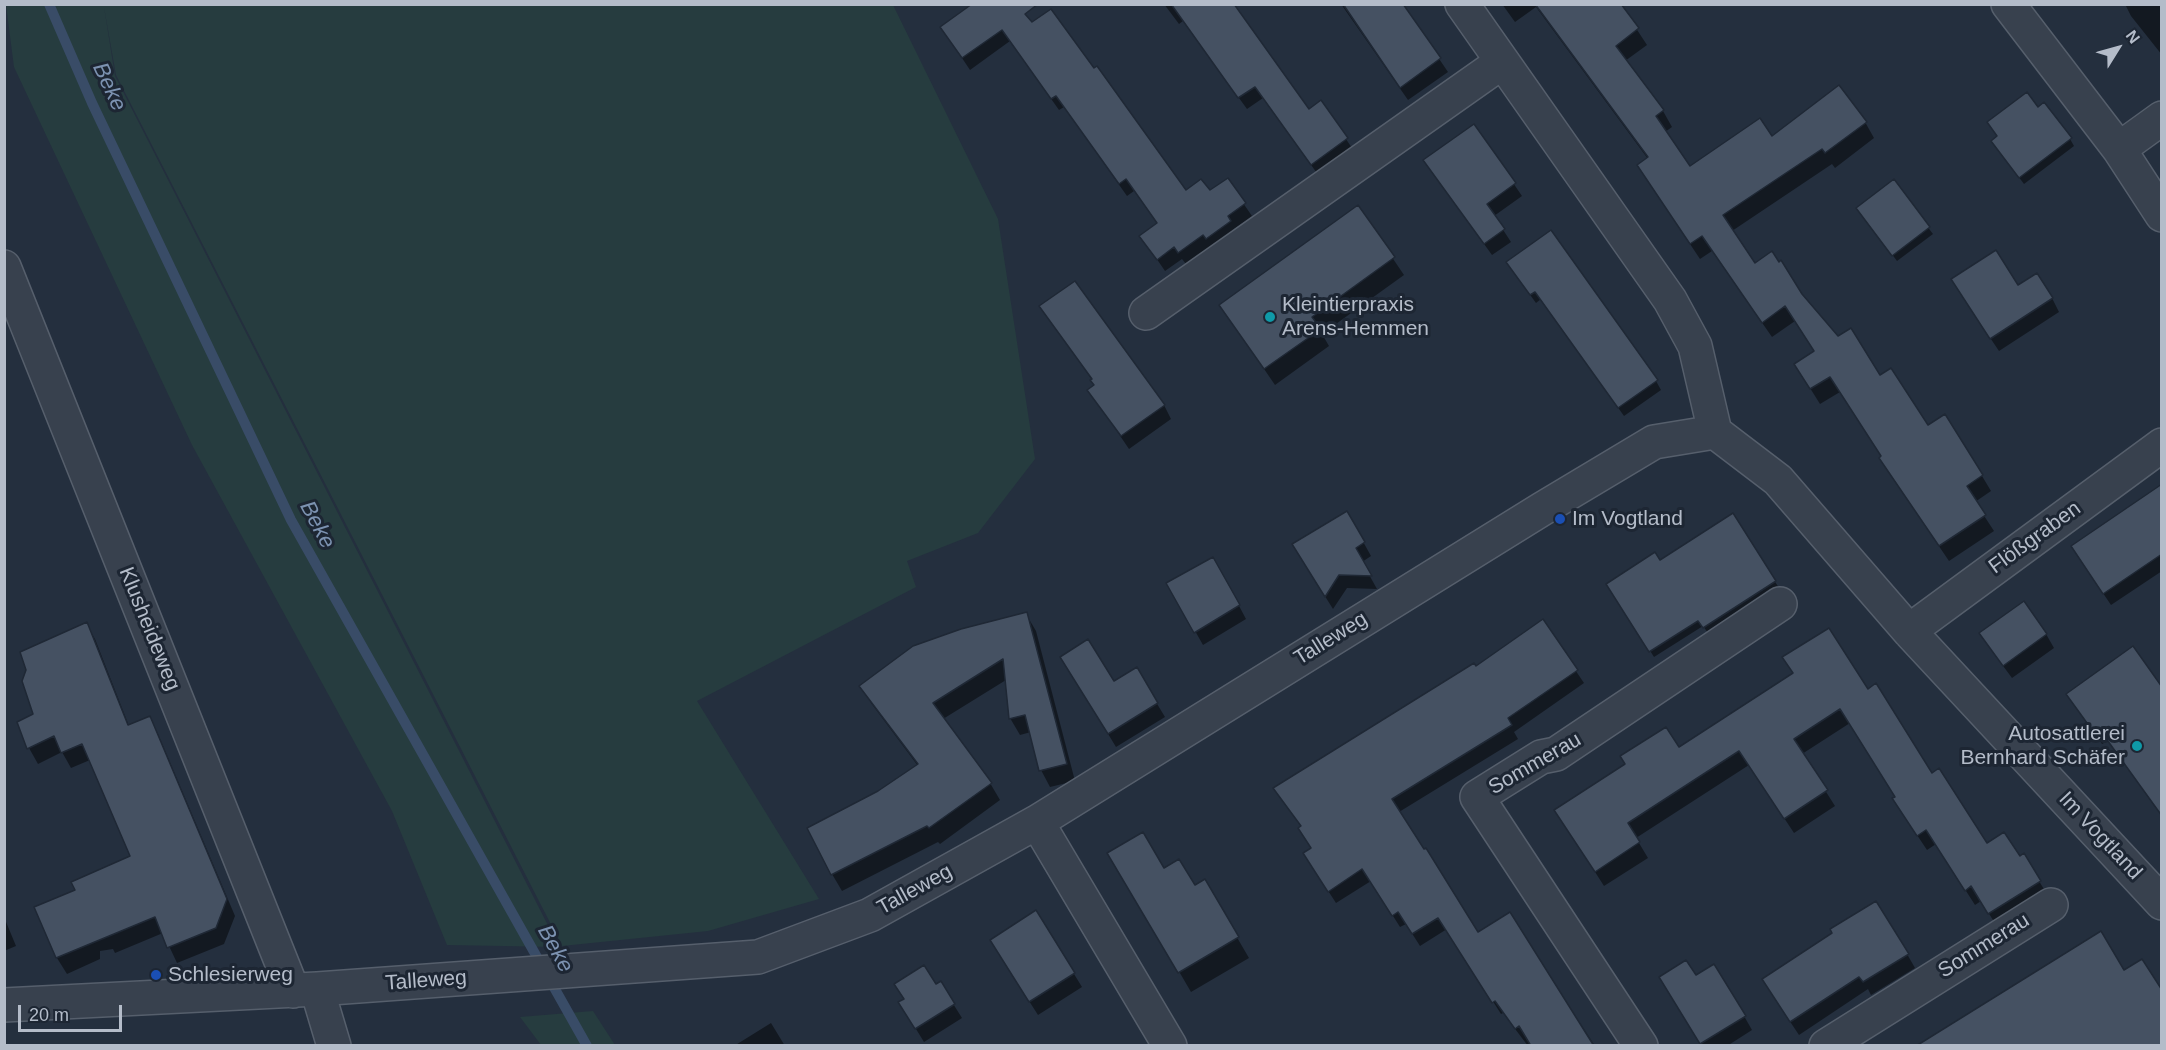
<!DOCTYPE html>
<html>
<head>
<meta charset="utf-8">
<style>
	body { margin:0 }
	#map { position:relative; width:2166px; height:1050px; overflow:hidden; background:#242f3e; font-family:Helvetica,sans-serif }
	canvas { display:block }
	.frame { position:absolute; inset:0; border:6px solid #b4bcc9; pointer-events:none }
	.north { position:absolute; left:2088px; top:18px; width:60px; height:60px; -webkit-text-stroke:4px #1d2633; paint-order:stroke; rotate:53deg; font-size:16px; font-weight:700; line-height:24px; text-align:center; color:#b4bcc9 }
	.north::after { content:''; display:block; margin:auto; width:21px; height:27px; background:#b4bcc9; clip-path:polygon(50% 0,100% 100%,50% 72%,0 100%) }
	.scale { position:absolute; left:18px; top:1005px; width:104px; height:27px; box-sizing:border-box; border:3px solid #b4bcc9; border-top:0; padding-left:8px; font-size:18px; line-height:21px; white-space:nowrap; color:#b4bcc9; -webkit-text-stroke:4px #1d2633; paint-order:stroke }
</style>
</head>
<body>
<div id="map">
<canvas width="2166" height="1050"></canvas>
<div class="frame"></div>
<div class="north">N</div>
<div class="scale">20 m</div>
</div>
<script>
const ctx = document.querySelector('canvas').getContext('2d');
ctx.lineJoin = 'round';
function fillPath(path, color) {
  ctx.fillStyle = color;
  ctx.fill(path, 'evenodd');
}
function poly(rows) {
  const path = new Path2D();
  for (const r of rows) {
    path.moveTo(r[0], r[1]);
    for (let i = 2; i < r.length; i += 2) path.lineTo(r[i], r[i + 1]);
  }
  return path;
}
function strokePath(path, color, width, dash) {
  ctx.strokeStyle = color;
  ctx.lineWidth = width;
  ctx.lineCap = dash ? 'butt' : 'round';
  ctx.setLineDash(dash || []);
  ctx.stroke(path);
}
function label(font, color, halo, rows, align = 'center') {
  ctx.font = font + ' Helvetica,sans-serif';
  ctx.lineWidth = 6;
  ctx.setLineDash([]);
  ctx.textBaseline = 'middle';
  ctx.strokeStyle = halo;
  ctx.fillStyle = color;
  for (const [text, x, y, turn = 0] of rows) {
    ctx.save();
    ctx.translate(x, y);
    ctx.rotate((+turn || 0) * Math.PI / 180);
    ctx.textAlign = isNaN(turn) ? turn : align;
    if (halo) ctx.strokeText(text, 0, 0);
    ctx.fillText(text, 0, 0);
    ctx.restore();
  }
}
fillPath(poly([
	[6,5,893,5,998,219,1035,459,978,533,907,561,916,587,697,701,819,899,708,931,562,946,116,75,104,7,115,76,559,947,447,945,392,811,192,445,14,67],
	[593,1011,615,1045,541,1045,520,1017]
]), '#263c3f');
fillPath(poly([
	[1164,4,1233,4,1309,111,1321,102,1354,151,1319,176,1263,98,1247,109,1183,21,1179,24],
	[1341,4,1402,4,1448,72,1408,100],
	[1502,4,1620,4,1647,45,1625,61,1663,111,1672,127,1665,132,1690,168,1772,138,1865,122,1874,138,1835,168,1832,164,1732,231,1755,265,1801,295,1838,338,1880,377,1927,427,1982,476,1991,491,1975,502,1994,531,1949,561,1890,474,1882,457,1840,392,1820,404,1805,380,1815,352,1795,321,1772,337,1712,251,1700,259,1648,181,1648,159,1536,7,1515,22],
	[2125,4,2162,4,2162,55,2131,16],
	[1032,24,1185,192,1210,193,1227,180,1252,216,1234,229,1237,234,1214,251,1211,246,1186,264,1182,259,1165,271,1141,236,1158,224,1134,191,1127,196,1064,107,1059,110,1010,41,970,70,942,28],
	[2038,109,2070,139,2074,146,2024,184,1997,148],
	[1474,126,1522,196,1494,216,1511,242,1492,255,1432,172],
	[1893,182,1933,234,1897,261,1862,214],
	[1358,207,1404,275,1322,334,1329,346,1275,385,1221,306],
	[1513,271,1656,381,1661,390,1624,416,1541,299,1536,303],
	[2018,287,2052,298,2059,312,1999,351,1960,293],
	[1041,307,1164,405,1171,419,1129,449,1089,390,1095,386,1092,380],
	[2162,485,2162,571,2111,605,2080,559],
	[1347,513,1371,556,1362,562,1377,589,1347,588,1333,609,1301,558],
	[1733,515,1779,588,1708,633,1703,626,1654,657,1608,584,1659,562],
	[1221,572,1246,619,1203,645,1168,583],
	[1026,614,1036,631,1075,781,1050,787,1041,770,1031,732,1020,735,1010,718,1006,680,943,719,990,783,1000,800,940,844,938,842,842,891,832,874,879,793,918,766,871,703,861,686],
	[1542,621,1584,683,1514,732,1518,739,1399,812,1478,934,1578,1024,1580,1023,1595,1046,1528,1046,1503,1013,1501,1014,1447,929,1420,946,1406,924,1400,927,1371,881,1336,903,1312,866,1312,849,1302,828,1275,789,1475,668],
	[86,624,95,639,129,726,149,718,158,734,235,916,224,944,177,963,163,933,115,953,113,949,100,951,100,959,67,974,57,958,36,908,77,891,132,857,90,760,71,768,62,752,38,764,29,748,19,722,35,715],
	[2046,634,2054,648,2012,678,1989,647],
	[1136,669,1165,717,1116,747,1070,671,1114,683],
	[2162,688,2162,802,2155,807,2108,741,2102,744,2068,694],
	[1867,691,1986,845,2019,858,2039,881,2048,896,1998,928,1981,901,1975,905,1936,844,1927,850,1903,814,1897,798,1850,723,1802,754,1835,806,1794,833,1749,765,1636,838,1648,858,1604,886,1565,825,1679,749],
	[1110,853,1164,870,1194,887,1204,881,1249,958,1191,992],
	[4,917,16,946,4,951],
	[999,954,1074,974,1082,987,1038,1015],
	[1907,954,1915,968,1871,995,1868,989,1799,1035,1771,993],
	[1696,977,1744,1016,1752,1030,1727,1046,1702,1046,1668,991],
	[940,983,962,1018,924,1042,908,1016,935,986],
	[771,1023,785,1046,734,1046]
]), '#0007');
strokePath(poly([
	[49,4,92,103,291,520,587,1046]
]), '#394c67', 10);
const building = poly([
	[972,4,1038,4,1025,14,1032,22,1051,9,1094,68,1097,66,1186,190,1201,179,1210,190,1228,178,1246,203,1228,216,1231,221,1206,239,1203,235,1178,253,1174,247,1157,260,1139,236,1157,223,1126,179,1119,184,1056,96,1051,99,1002,30,962,58,940,27,972,4],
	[1171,4,1234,4,1309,109,1321,100,1348,138,1311,165,1255,87,1238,98,1171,4],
	[1343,4,1403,4,1441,58,1400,88,1343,4],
	[1535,4,1621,4,1639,28,1616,46,1664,110,1656,116,1690,166,1760,118,1772,136,1839,85,1867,122,1825,153,1822,149,1723,215,1755,263,1772,251,1779,262,1781,260,1802,294,1838,336,1851,328,1880,375,1891,368,1928,425,1945,414,1983,475,1967,486,1986,515,1939,546,1879,458,1881,456,1830,377,1810,389,1794,364,1814,351,1785,306,1762,323,1702,236,1690,244,1637,165,1648,157,1535,4],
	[2027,92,2038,107,2044,102,2072,138,2019,178,1991,141,1997,136,1987,122,2027,92],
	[1474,124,1516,183,1487,204,1505,229,1484,244,1423,160,1474,124],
	[1894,179,1930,227,1892,256,1856,208,1894,179],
	[1358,205,1395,257,1312,317,1321,329,1264,369,1219,305,1358,205],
	[1551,230,1658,380,1618,408,1535,292,1530,295,1506,262,1551,230],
	[1996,250,2018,285,2037,273,2053,298,1990,339,1951,279,1996,250],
	[1075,281,1165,405,1121,436,1087,390,1094,385,1090,380,1092,379,1039,306,1075,281],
	[2162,484,2162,554,2103,594,2071,546,2162,484],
	[1347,511,1365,542,1356,548,1372,576,1339,575,1325,597,1292,544,1347,511],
	[1733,513,1776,581,1703,628,1698,621,1649,652,1606,584,1655,552,1660,560,1733,513],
	[1213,557,1240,605,1194,633,1166,583,1213,557],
	[2024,601,2047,634,2003,666,1979,633,2024,601],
	[1027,612,1067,764,1039,771,1025,715,1009,719,1003,659,933,703,992,783,929,828,927,826,831,875,807,828,878,791,918,764,859,686,913,646,961,629,1027,612],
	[1543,619,1578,670,1508,718,1512,725,1392,799,1424,849,1426,848,1478,932,1510,912,1594,1046,1531,1046,1519,1026,1515,1029,1495,1001,1492,1003,1438,918,1412,934,1398,912,1392,916,1362,869,1328,892,1303,853,1311,848,1298,828,1301,826,1273,788,1474,663,1476,666,1543,619],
	[87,622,128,725,150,716,227,899,216,928,167,948,155,917,56,958,34,907,75,890,71,882,130,856,82,744,61,753,54,736,27,749,17,722,33,714,22,681,26,670,20,652,87,622],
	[1829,628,1868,689,1876,683,1932,773,1939,768,1987,843,2004,832,2020,856,2024,853,2041,881,1988,914,1971,886,1965,891,1926,830,1917,836,1892,798,1895,797,1840,709,1794,739,1828,790,1784,819,1739,751,1628,823,1640,842,1595,872,1554,810,1625,764,1620,756,1666,727,1679,747,1793,673,1782,657,1829,628],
	[1088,639,1114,681,1137,667,1158,703,1108,734,1060,657,1088,639],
	[2133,646,2162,687,2162,816,2100,730,2095,734,2066,694,2133,646],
	[1143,832,1164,868,1179,859,1195,885,1205,879,1239,937,1178,973,1107,853,1143,832],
	[1876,901,1909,954,1863,982,1859,977,1790,1022,1762,979,1832,933,1830,929,1876,901],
	[1036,910,1075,973,1029,1002,990,940,1036,910],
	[2101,931,2124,970,2142,959,2162,990,2162,1046,1916,1046,2101,931],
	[1686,960,1696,975,1714,964,1746,1016,1700,1044,1659,977,1686,960],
	[924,965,936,984,941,981,955,1004,915,1029,898,1002,904,999,894,984,924,965]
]);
fillPath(building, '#455162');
strokePath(building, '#1f2835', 1.5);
const street = poly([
	[1462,4,1670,300,1695,346,1715,432,1778,480,1909,631,2162,903],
	[2008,4,2119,149,2162,215],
	[2119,149,2162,118],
	[4,267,293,991],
	[1146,313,1502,62],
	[1909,631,2162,445],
	[1037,822,1170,1046],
	[317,989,334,1046],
	[4,1005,317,989,758,957,870,915,1037,822,1542,509,1654,442,1715,432],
	[1641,1046,1477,797,1541,757,1556,754,1780,604],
	[1826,1046,2051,905]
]);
strokePath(street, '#565f6c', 36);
strokePath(street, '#38414e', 33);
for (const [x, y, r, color] of [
	[1270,317,6,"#0f9aa8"],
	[1560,519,6,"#1a4fb4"],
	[2137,746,6,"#0f9aa8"],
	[156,975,6,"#1a4fb4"]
]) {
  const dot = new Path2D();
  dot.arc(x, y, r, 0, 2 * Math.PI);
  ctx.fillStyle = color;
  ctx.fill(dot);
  strokePath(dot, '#1d2633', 2);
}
label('21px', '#b4bcc9', '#1d2633', [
	["Kleintierpraxis",1282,305],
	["Arens-Hemmen",1282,329],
	["Im Vogtland",1572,519],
	["Autosattlerei",2125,734,"right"],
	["Bernhard Schäfer",2125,758,"right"],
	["Schlesierweg",168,975]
], 'left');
label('21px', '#b4bcc9', '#1d2633', [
	["Flößgraben",2035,538,-36],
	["Klusheideweg",149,629,68],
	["Talleweg",1331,639,-32],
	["Sommerau",1535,764,-30],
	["Im Vogtland",2100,836,47],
	["Talleweg",915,890,-29],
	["Sommerau",1984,946,-32],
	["Talleweg",426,981,-4]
]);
label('italic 22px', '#7c92b1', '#1d2633', [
	["Beke",109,87,65],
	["Beke",317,525,62],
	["Beke",555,949,61]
]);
</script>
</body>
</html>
